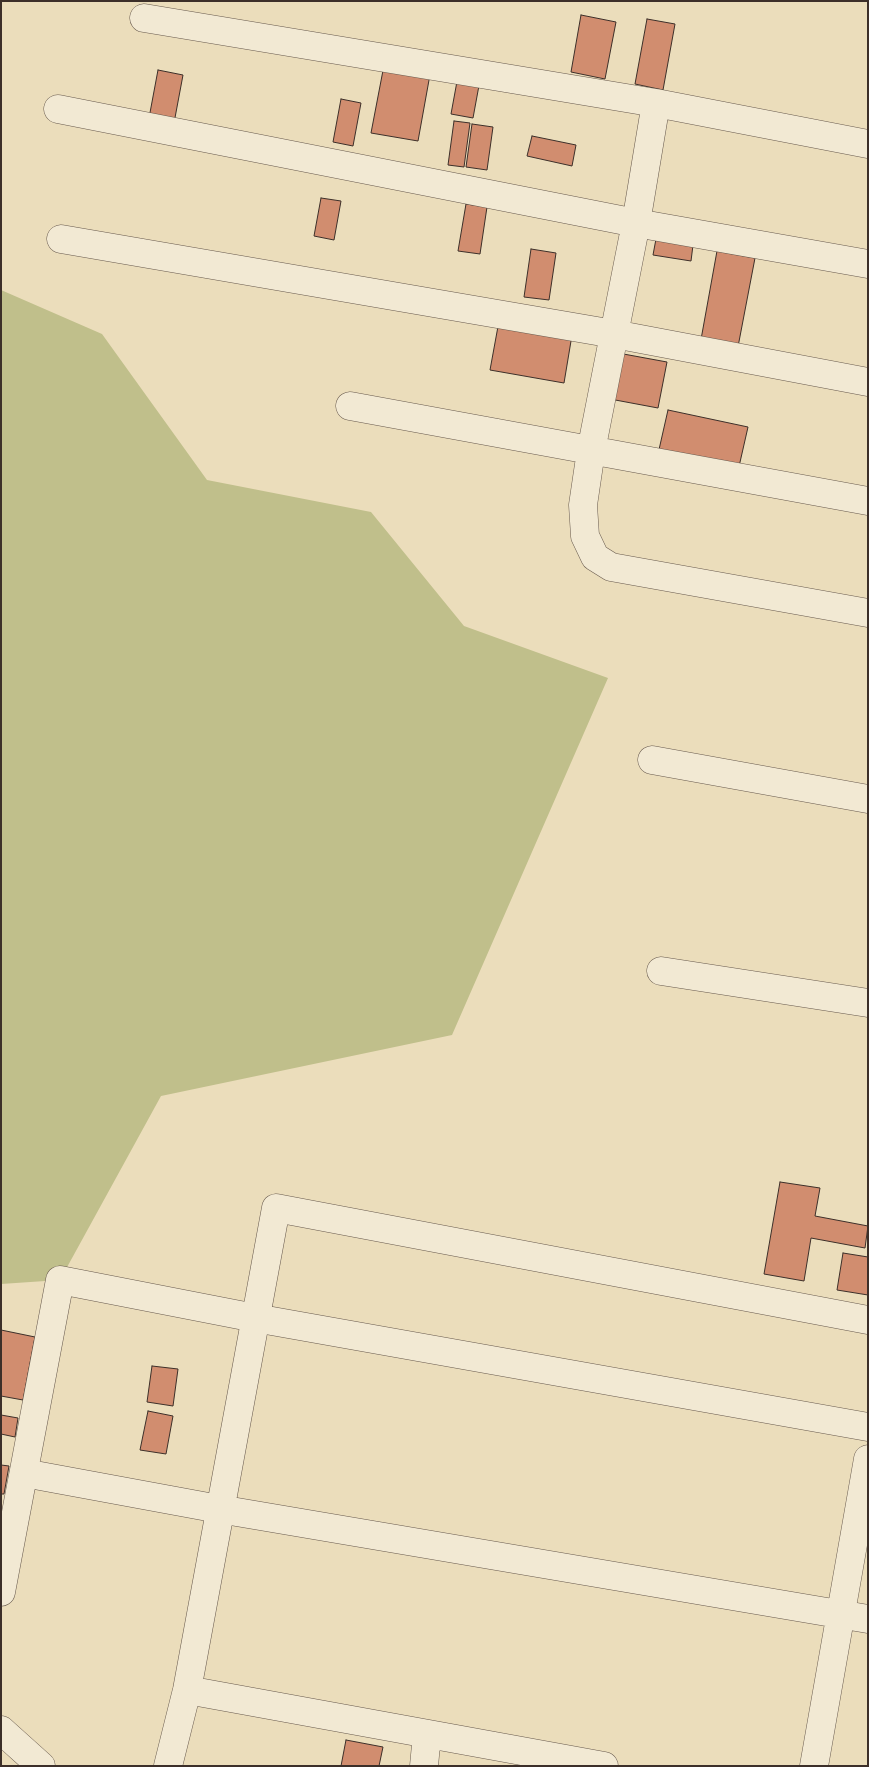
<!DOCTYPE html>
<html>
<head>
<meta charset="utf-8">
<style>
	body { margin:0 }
	#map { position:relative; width:869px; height:1767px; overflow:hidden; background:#ebddbb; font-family:"IM FELL English",serif }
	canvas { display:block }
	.frame { position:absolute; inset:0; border:2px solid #3c2f29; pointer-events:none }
</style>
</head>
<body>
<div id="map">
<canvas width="869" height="1767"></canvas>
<div class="frame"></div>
</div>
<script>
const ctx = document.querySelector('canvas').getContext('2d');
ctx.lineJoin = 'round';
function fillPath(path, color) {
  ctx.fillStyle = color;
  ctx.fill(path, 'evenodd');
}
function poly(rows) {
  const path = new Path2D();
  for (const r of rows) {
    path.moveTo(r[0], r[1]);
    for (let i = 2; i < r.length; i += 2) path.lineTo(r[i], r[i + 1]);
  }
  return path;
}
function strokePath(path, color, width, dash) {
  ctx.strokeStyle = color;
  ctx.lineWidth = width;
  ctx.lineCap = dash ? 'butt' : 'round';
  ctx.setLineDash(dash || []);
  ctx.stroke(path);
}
fillPath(poly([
	[1,290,102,334,207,480,371,512,464,626,608,678,452,1035,161,1096,60,1280,1,1284]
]), '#c0bf8b');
const building = poly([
	[581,15,616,22,605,79,571,72,581,15],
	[647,19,675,24,663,90,635,84,647,19],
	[385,60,431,69,418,141,371,133,385,60],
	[158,70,183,75,174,123,149,118,158,70],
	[458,76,480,80,473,118,451,114,458,76],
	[341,99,361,103,353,146,333,142,341,99],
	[454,121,470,123,464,167,448,165,454,121],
	[472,124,493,127,487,170,466,167,472,124],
	[532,136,576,145,572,166,527,156,532,136],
	[321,198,341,201,334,240,314,236,321,198],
	[466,204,487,207,480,254,458,251,466,204],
	[656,239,693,245,691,261,653,255,656,239],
	[531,249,556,253,549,300,524,297,531,249],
	[717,251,755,258,737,352,700,345,717,251],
	[499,321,572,335,564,383,490,370,499,321],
	[618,353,667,362,658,408,610,399,618,353],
	[668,410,748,427,738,471,658,454,668,410],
	[780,1182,820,1188,815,1216,868,1226,865,1248,811,1238,804,1281,764,1274,780,1182],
	[843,1253,868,1257,868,1295,837,1290,843,1253],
	[1,1330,35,1337,23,1400,1,1396,1,1330],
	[152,1366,178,1369,173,1406,147,1402,152,1366],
	[148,1411,173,1416,166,1454,140,1450,148,1411],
	[1,1415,18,1418,15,1437,1,1434,1,1415],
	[1,1465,9,1466,4,1494,1,1494,1,1465],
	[346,1740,383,1747,379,1766,341,1766,346,1740]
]);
fillPath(building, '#d18d6f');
strokePath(building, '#3c2f29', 1);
const minor = poly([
	[144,18,656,103,868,144],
	[656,103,636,223,591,451,583,505,585,536,595,557,611,567,868,613],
	[58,109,636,223,868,264],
	[61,239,614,334,868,382],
	[350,406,868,501],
	[652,760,868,799],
	[661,971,868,1003],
	[24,1473,219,1509,868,1619],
	[1,1592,60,1280,255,1318,868,1427],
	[187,1690,604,1766],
	[1,1730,41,1766],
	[168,1766,187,1690,276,1208,868,1320],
	[424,1766,427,1734],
	[814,1766,868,1459]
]);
strokePath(minor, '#685a4e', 29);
strokePath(minor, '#f2e9d3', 28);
</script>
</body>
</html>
